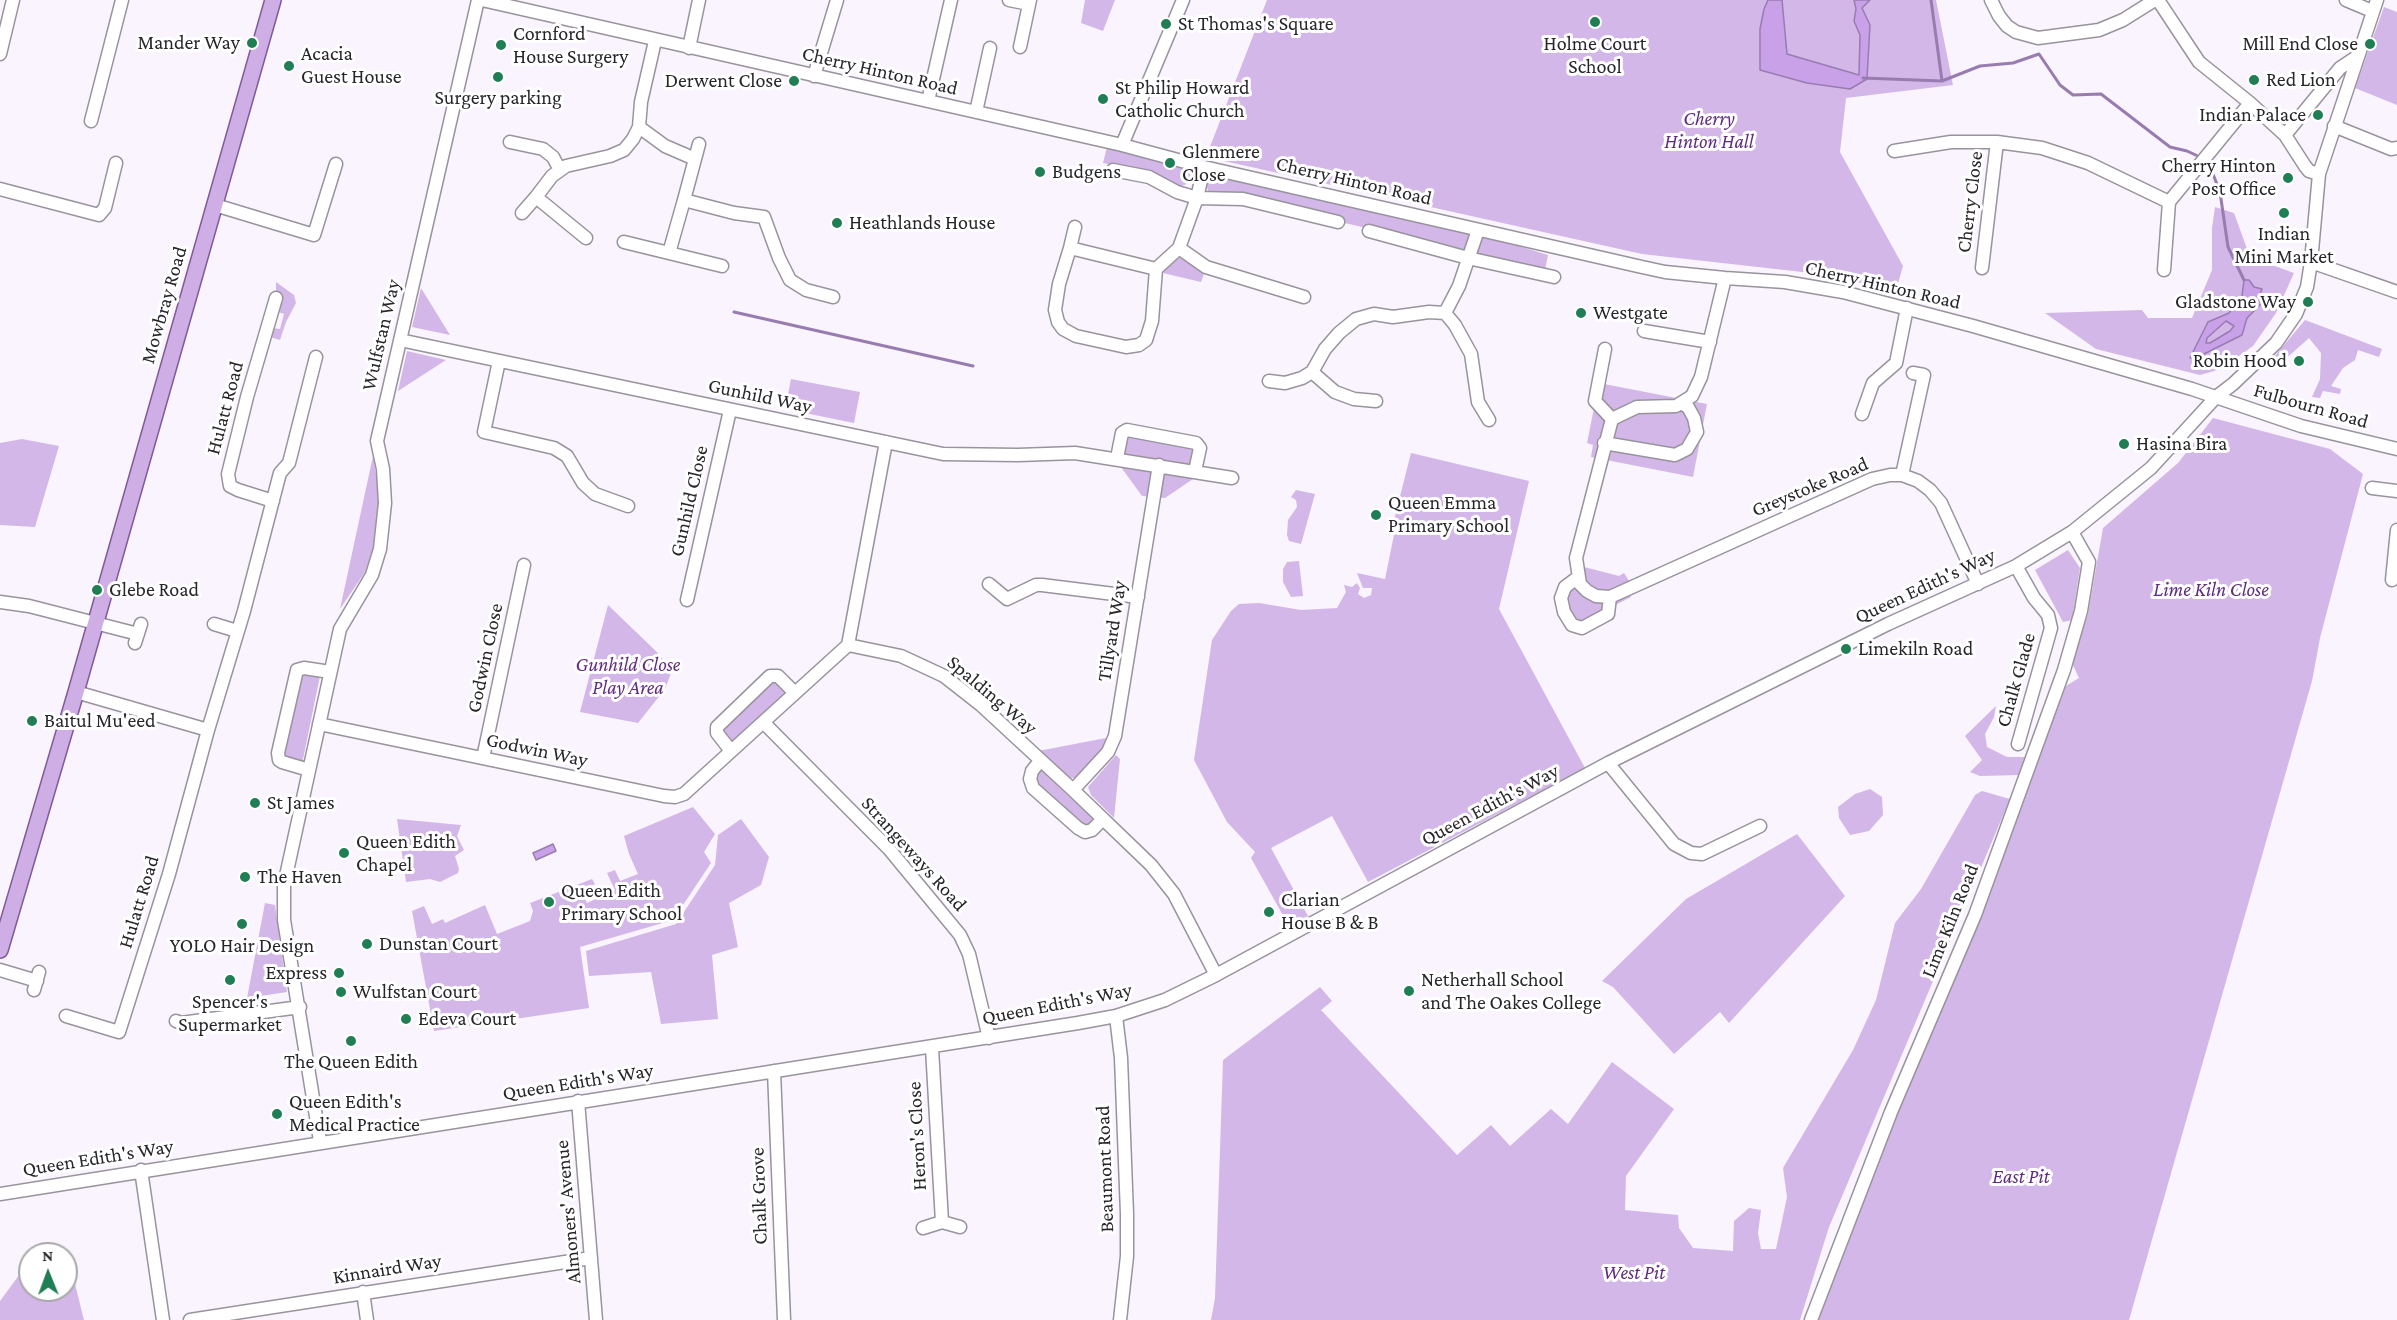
<!DOCTYPE html>
<html>
<head>
<meta charset="utf-8">
<style>
	body { margin:0 }
	#map { position:relative; width:2397px; height:1320px; overflow:hidden; background:#f9f4fe; font-family:"Crimson Pro",serif }
	canvas { display:block }
	.north { position:absolute; left:18px; top:1242px; width:60px; height:60px; box-sizing:border-box; background:#fff; border:2px solid #a9a8a9; border-radius:50%; rotate:359deg; font-size:16px; font-weight:700; line-height:24px; text-align:center; color:#272529 }
	.north::after { content:''; display:block; margin:auto; width:21px; height:27px; background:#207e54; clip-path:polygon(50% 0,100% 100%,50% 72%,0 100%) }
</style>
</head>
<body>
<div id="map">
<canvas width="2397" height="1320"></canvas>
<div class="north">N</div>
</div>
<script>
const ctx = document.querySelector('canvas').getContext('2d');
ctx.lineJoin = 'round';
function fillPath(path, color) {
  ctx.fillStyle = color;
  ctx.fill(path, 'evenodd');
}
function poly(rows) {
  const path = new Path2D();
  for (const r of rows) {
    path.moveTo(r[0], r[1]);
    for (let i = 2; i < r.length; i += 2) path.lineTo(r[i], r[i + 1]);
  }
  return path;
}
function strokePath(path, color, width, dash) {
  ctx.strokeStyle = color;
  ctx.lineWidth = width;
  ctx.lineCap = dash ? 'butt' : 'round';
  ctx.setLineDash(dash || []);
  ctx.stroke(path);
}
function label(font, color, halo, rows, align = 'center') {
  ctx.font = font + ' "Crimson Pro",serif';
  ctx.lineWidth = 6;
  ctx.setLineDash([]);
  ctx.textBaseline = 'middle';
  ctx.strokeStyle = halo;
  ctx.fillStyle = color;
  for (const [text, x, y, turn = 0] of rows) {
    ctx.save();
    ctx.translate(x, y);
    ctx.rotate((+turn || 0) * Math.PI / 180);
    ctx.textAlign = isNaN(turn) ? turn : align;
    if (halo) ctx.strokeText(text, 0, 0);
    ctx.fillText(text, 0, 0);
    ctx.restore();
  }
}
fillPath(poly([
	[1085,0,1115,0,1103,31,1081,23],
	[1267,0,1936,0,1953,85,1846,98,1840,152,1903,266,1895,294,1838,276,1642,254,1206,157],
	[2384,7,2397,12,2397,105,2355,88],
	[1107,147,1194,168,1190,183,1178,187,1156,174,1103,163],
	[1213,174,1469,231,1548,255,1545,270,1230,196,1216,197,1208,191,1206,182],
	[2215,207,2234,213,2250,257,2294,273,2276,313,2253,346,2221,369,2200,375,2096,349,2045,313,2142,310,2148,318,2192,318,2212,270,2212,228],
	[1180,258,1205,271,1201,282,1163,273,1172,260],
	[276,282,294,295,296,303,286,322,280,340,270,337,273,328,280,329,284,314,273,310,276,296],
	[421,288,450,335,412,327],
	[2305,320,2382,349,2379,357,2358,350,2355,360,2343,368,2331,386,2341,389,2340,394,2323,391,2320,398,2312,397,2320,379,2321,353,2309,338,2281,363,2274,357],
	[407,351,446,360,398,391],
	[791,379,860,392,854,423,785,409],
	[1599,383,1707,404,1693,477,1591,457,1593,445,1587,443],
	[2213,418,2330,449,2363,474,2320,638,2312,681,2129,1320,1816,1320,1884,1143,2006,844,2066,686,2079,678,2071,661,2088,614,2103,528,2178,463],
	[1121,434,1200,448,1193,479,1165,498,1142,496,1118,463],
	[22,439,59,446,35,527,0,525,0,443],
	[1411,453,1529,481,1499,609,1585,768,1368,882,1332,816,1271,848,1309,918,1290,928,1251,858,1255,852,1227,822,1194,760,1212,640,1231,611,1239,604,1259,603,1301,610,1337,608,1346,592,1344,585,1352,587,1357,583,1360,588,1358,594,1364,598,1371,595,1372,588,1363,588,1357,573,1385,579,1396,525,1393,524],
	[373,456,380,499,376,540,365,572,340,609],
	[1296,490,1315,494,1301,544,1289,541,1287,535,1288,520,1297,507,1296,500,1291,497],
	[2068,550,2080,568,2072,620,2063,622,2035,570],
	[1299,561,1303,596,1291,597,1283,582,1283,569,1287,562],
	[1584,567,1619,576,1624,573,1629,581,1623,584,1631,597,1577,625,1564,605,1567,587],
	[608,605,660,655,671,673,665,689,638,723,580,712],
	[300,673,320,676,302,764,282,758],
	[770,677,791,688,727,747,717,726],
	[1996,706,1994,717,1985,734,1987,747,2007,757,2027,757,2021,775,1980,776,1970,772,1982,760,1965,736],
	[1106,738,1103,747,1078,778,1069,778,1038,751],
	[1116,755,1120,759,1114,818,1091,795,1088,787],
	[1040,769,1095,821,1087,828,1039,789,1033,778],
	[1870,789,1882,797,1883,815,1869,831,1850,835,1839,818,1838,807,1855,794],
	[1982,791,2010,799,1829,1227,1800,1320,1211,1320,1215,1298,1223,1060,1320,987,1332,1001,1321,1010,1457,1155,1491,1125,1510,1146,1551,1109,1568,1124,1612,1062,1674,1109,1626,1176,1625,1210,1678,1215,1679,1228,1693,1248,1733,1251,1734,1221,1749,1208,1761,1210,1758,1233,1761,1249,1776,1249,1787,1197,1783,1168,1853,1050,1876,1000,1895,923,1921,889,1975,795],
	[693,807,715,834,704,852,711,863,673,920,580,947,589,1008,434,1031,412,911,424,906,432,924,443,919,445,923,485,905,497,934,530,921,533,911,530,903,592,879,595,884,581,891,587,903,615,890,607,873,615,870,620,881,638,874,629,854,624,836],
	[397,819,461,825,457,836,464,850,455,856,459,869,458,873,440,882,430,879,406,882],
	[741,819,769,857,761,885,729,903,738,947,712,955,718,1019,661,1024,651,972,589,976,586,951,676,924,715,865,718,835],
	[1797,834,1845,896,1729,1023,1720,1012,1674,1054,1613,987,1602,981,1686,899],
	[265,903,275,905,287,992,247,998],
	[25,1267,30,1268,30,1290,66,1290,66,1275,73,1276,84,1320,0,1320,0,1301]
]), '#d3b7e9');
const water = poly([
	[1768,0,1782,0,1787,54,1859,75,1860,35,1854,21,1856,9,1854,0,1870,0,1862,8,1870,25,1867,79,1850,89,1807,83,1760,70,1760,29,1764,9,1768,0],
	[2244,280,2249,280,2254,287,2262,289,2259,297,2261,304,2247,318,2242,335,2198,357,2190,358,2208,322,2229,313,2242,296,2244,280],
	[2226,321,2234,326,2230,331,2210,343,2206,343,2207,338,2226,321],
	[553,844,556,851,536,860,533,853,553,844]
]);
fillPath(water, '#c9a1e9');
strokePath(water, '#987caf', 1.5);
strokePath(poly([
	[1931,0,1942,81],
	[1863,78,1942,81,1980,66,2013,63,2039,54,2060,85,2073,95,2101,94,2170,147,2187,151,2200,157],
	[2211,169,2220,192,2228,247,2244,280],
	[734,312,973,366]
]), '#987caf', 3);
const minor = poly([
	[482,0,1122,145,1204,167,1642,267,1665,272,1725,278,1785,282,1843,292,1973,326,2192,389,2301,426,2397,449],
	[1009,0,1029,4],
	[1991,0,1999,16,2007,26,2016,32,2038,38,2099,30,2123,20,2155,0],
	[2158,0,2199,62,2250,103,2285,135,2305,166,2309,171,2319,174],
	[2346,0,2372,11],
	[1020,47,1030,0],
	[689,48,699,0],
	[0,54,13,0],
	[814,76,837,0],
	[928,101,951,0],
	[976,112,990,48],
	[91,121,122,0],
	[2334,126,2391,149,2397,148],
	[639,127,665,146,695,159,684,200,734,213,764,217,779,258,790,280,806,290,833,297],
	[2285,135,2340,68,2358,56],
	[510,142,543,149,553,157,560,170],
	[1122,145,1183,0],
	[1894,151,1951,142,1997,142,2042,148,2088,163,2169,202,2250,103],
	[695,159,699,144],
	[1113,170,1149,177,1177,192,1197,198,1243,199,1338,222],
	[0,189,99,215,105,208,116,163],
	[684,200,669,253,722,266],
	[215,205,314,235,336,164],
	[522,213,536,197],
	[1369,231,1468,258,1554,277],
	[586,238,536,197,552,176,566,166,610,156,624,150,633,139,639,127,641,102,655,41],
	[624,242,669,253],
	[1070,248,1075,227],
	[1179,248,1206,267,1304,297],
	[2311,262,2397,292],
	[1982,268,1997,142],
	[1156,269,1070,248,1059,284,1055,310,1058,322,1063,329,1076,336,1126,347,1139,345,1146,340,1152,321,1156,269,1179,248,1197,198,1204,167],
	[2164,270,2169,202],
	[1725,278,1701,377,1692,396,1676,406,1637,407,1612,419,1576,558,1580,584,1587,591,1596,596,1610,597,1872,479,1890,475,1902,475,1918,481,1930,490,1941,503,1978,584],
	[1445,313,1455,325,1471,354,1478,402,1489,420],
	[1644,331,1710,342],
	[400,340,943,454,1018,455,1075,453,1232,478],
	[1605,349,1595,401,1612,419],
	[499,361,484,432,554,448,567,456,583,483,595,494,628,506],
	[1312,372,1335,392,1354,399,1376,401],
	[1269,381,1285,383,1302,378,1312,372,1325,349,1339,333,1356,319,1374,314,1393,317,1429,312,1445,313,1459,286,1478,230],
	[1862,414,1873,383,1896,363,1907,308],
	[1604,443,1675,455,1687,449,1697,432,1694,418,1688,407,1682,404],
	[1117,458,1122,433,1127,430,1196,443,1200,448,1195,471],
	[1902,475,1924,375,1913,373],
	[2372,488,2397,491],
	[273,501,238,490,230,486,228,474,247,397,276,298],
	[2016,566,2034,598,2048,615,2051,628,2018,744],
	[1577,578,1565,587,1561,598,1564,612,1572,625,1582,628,1608,614,1610,597],
	[2392,580,2397,530],
	[989,584,1007,599,1036,585,1042,585,1138,597],
	[687,600,730,410],
	[0,602,29,606,138,634],
	[214,624,237,631],
	[135,643,141,624],
	[848,645,901,656,944,676,981,705,1073,790,1151,865,1174,894,1216,975],
	[76,692,208,730],
	[763,722,889,849,960,935,969,954,989,1038],
	[319,724,664,796,675,797,684,794,848,645,886,442],
	[731,751,717,733,717,727,770,676,778,676,795,693],
	[483,758,524,565],
	[1040,761,1032,771,1030,779,1033,788,1078,828,1085,832,1092,830,1102,820],
	[1608,763,1674,844,1691,853,1702,854,1760,826],
	[309,770,282,762,279,760,278,753,297,670,304,668,330,672],
	[1073,790,1108,752,1115,736,1159,465],
	[0,970,37,981],
	[34,990,39,972],
	[66,1016,119,1032,169,874,208,730,244,611,280,473,289,463,316,357],
	[1116,1016,1121,1058,1127,1214,1127,1256,1120,1320],
	[176,1021,181,1023,300,1007],
	[932,1048,942,1222],
	[774,1071,784,1320],
	[578,1101,596,1320],
	[320,1141,284,920,284,885,340,629,372,575,380,549,385,503,383,469,377,441,478,0],
	[141,1170,163,1320],
	[0,1194,1078,1023,1116,1016,1165,1000,1216,975,1608,763,1888,624,2016,566,2072,532,2151,468,2216,397,2233,384,2276,343,2296,314,2307,287,2311,262,2319,174,2377,0],
	[923,1228,942,1222,960,1227],
	[363,1292,367,1320],
	[190,1320,591,1258],
	[1811,1320,1891,1112,1975,915,2064,670,2081,611,2089,562,2072,532]
]);
const major = poly([
	[0,950,76,692,273,0]
]);
strokePath(minor, '#98939c', 15);
strokePath(major, '#7f5b99', 18);
strokePath(minor, '#fff', 12);
strokePath(major, '#cfaee6', 15);
for (const [x, y, r, color] of [
	[1595,22,6,"#207e54"],
	[1166,24,6,"#207e54"],
	[252,43,6,"#207e54"],
	[2370,44,6,"#207e54"],
	[501,45,6,"#207e54"],
	[289,66,6,"#207e54"],
	[498,77,6,"#207e54"],
	[2254,80,6,"#207e54"],
	[794,81,6,"#207e54"],
	[1103,99,6,"#207e54"],
	[2318,115,6,"#207e54"],
	[1170,163,6,"#207e54"],
	[1040,172,6,"#207e54"],
	[2288,178,6,"#207e54"],
	[2284,213,6,"#207e54"],
	[837,223,6,"#207e54"],
	[2308,302,6,"#207e54"],
	[1581,313,6,"#207e54"],
	[2299,361,6,"#207e54"],
	[2124,444,6,"#207e54"],
	[1376,515,6,"#207e54"],
	[97,590,6,"#207e54"],
	[1846,649,6,"#207e54"],
	[32,721,6,"#207e54"],
	[255,803,6,"#207e54"],
	[344,853,6,"#207e54"],
	[245,877,6,"#207e54"],
	[549,902,6,"#207e54"],
	[1269,912,6,"#207e54"],
	[242,924,6,"#207e54"],
	[367,944,6,"#207e54"],
	[339,973,6,"#207e54"],
	[230,980,6,"#207e54"],
	[1409,991,6,"#207e54"],
	[341,992,6,"#207e54"],
	[406,1019,6,"#207e54"],
	[351,1041,6,"#207e54"],
	[277,1114,6,"#207e54"]
]) {
  const dot = new Path2D();
  dot.arc(x, y, r, 0, 2 * Math.PI);
  ctx.fillStyle = color;
  ctx.fill(dot);
  strokePath(dot, '#fff', 2);
}
label('20px', '#272529', '#fff', [
	["St Thomas's Square",1178,24],
	["Cornford",513,34],
	["House Surgery",513,57],
	["Mander Way",240,43,"right"],
	["Holme Court",1595,44,"center"],
	["School",1595,67,"center"],
	["Mill End Close",2358,44,"right"],
	["Acacia",301,54],
	["Guest House",301,77],
	["Red Lion",2266,80],
	["Derwent Close",782,81,"right"],
	["St Philip Howard",1115,88],
	["Catholic Church",1115,111],
	["Surgery parking",498,98,"center"],
	["Indian Palace",2306,115,"right"],
	["Glenmere",1182,152],
	["Close",1182,175],
	["Cherry Hinton",2276,166,"right"],
	["Post Office",2276,189,"right"],
	["Budgens",1052,172],
	["Heathlands House",849,223],
	["Indian",2284,234,"center"],
	["Mini Market",2284,257,"center"],
	["Gladstone Way",2296,302,"right"],
	["Westgate",1593,313],
	["Robin Hood",2287,361,"right"],
	["Hasina Bira",2136,444],
	["Queen Emma",1388,503],
	["Primary School",1388,526],
	["Glebe Road",109,590],
	["Limekiln Road",1858,649],
	["Baitul Mu'eed",44,721],
	["St James",267,803],
	["Queen Edith",356,842],
	["Chapel",356,865],
	["The Haven",257,877],
	["Queen Edith",561,891],
	["Primary School",561,914],
	["Clarian",1281,900],
	["House B & B",1281,923],
	["Dunstan Court",379,944],
	["YOLO Hair Design",242,946,"center"],
	["Express",327,973,"right"],
	["Netherhall School",1421,980],
	["and The Oakes College",1421,1003],
	["Wulfstan Court",353,992],
	["Spencer's",230,1002,"center"],
	["Supermarket",230,1025,"center"],
	["Edeva Court",418,1019],
	["The Queen Edith",351,1062,"center"],
	["Queen Edith's",289,1102],
	["Medical Practice",289,1125]
], 'left');
label('20px', '#272529', '#fff', [
	["Cherry Hinton Road",880,71,13],
	["Cherry Hinton Road",1354,181,13],
	["Cherry Close",1970,202,-83],
	["Cherry Hinton Road",1883,285,13],
	["Mowbray Road",164,305,-74],
	["Wulfstan Way",381,335,-77],
	["Gunhild Way",760,396,12],
	["Fulbourn Road",2311,406,16],
	["Hulatt Road",225,408,-75],
	["Greystoke Road",1810,487,-23],
	["Gunhild Close",689,501,-77],
	["Queen Edith's Way",1925,586,-25],
	["Tillyard Way",1112,631,-81],
	["Godwin Close",485,658,-78],
	["Chalk Glade",2016,680,-74],
	["Spalding Way",992,695,40],
	["Godwin Way",537,750,12],
	["Queen Edith's Way",1490,805,-28],
	["Strangeways Road",914,854,48],
	["Hulatt Road",139,902,-73],
	["Lime Kiln Road",1950,921,-68],
	["Queen Edith's Way",1057,1004,-11],
	["Queen Edith's Way",578,1082,-9],
	["Heron's Close",917,1136,-93],
	["Queen Edith's Way",98,1158,-9],
	["Beaumont Road",1105,1169,-92],
	["Chalk Grove",759,1196,-92],
	["Almoners' Avenue",568,1212,-95],
	["Kinnaird Way",387,1269,-9]
]);
label('italic 20px', '#5f2c80', '#fff', [
	["Cherry",1709,119],
	["Hinton Hall",1709,142],
	["Lime Kiln Close",2211,590],
	["Gunhild Close",628,665],
	["Play Area",628,688],
	["East Pit",2021,1177],
	["West Pit",1634,1273]
]);
</script>
</body>
</html>
